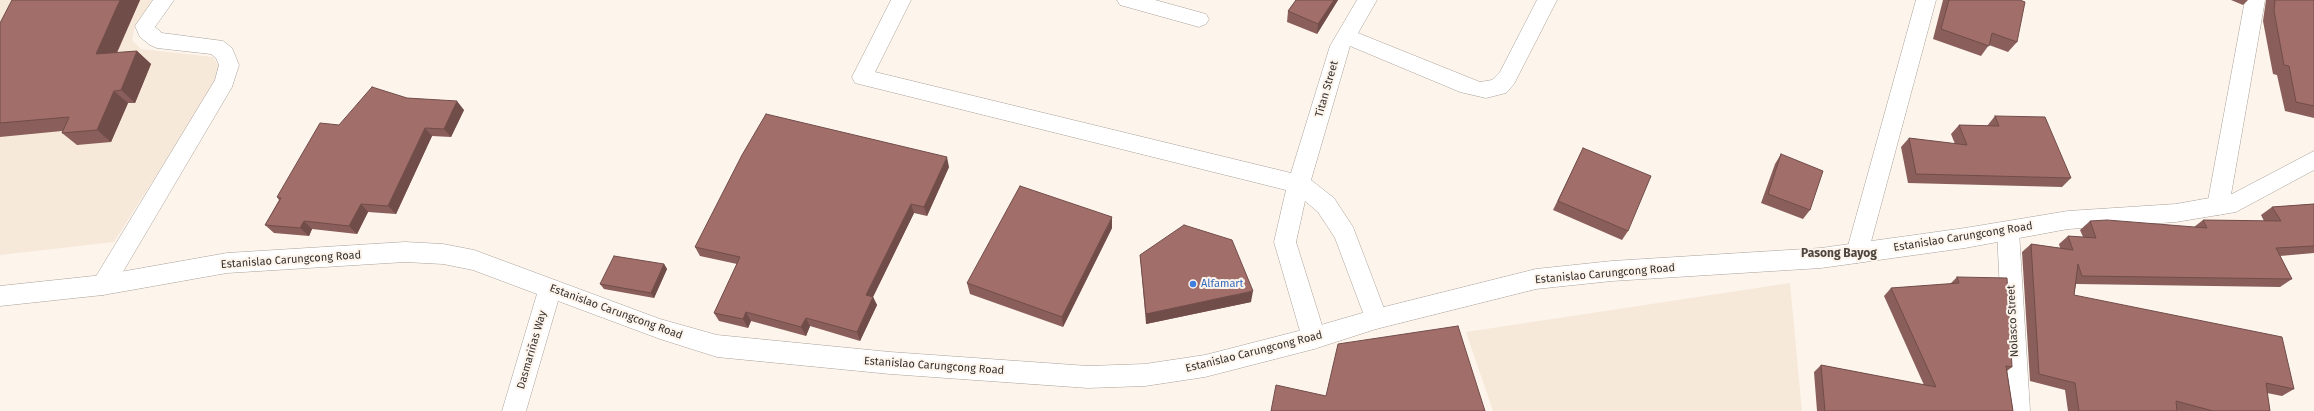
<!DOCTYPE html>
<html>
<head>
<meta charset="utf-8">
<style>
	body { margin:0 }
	canvas { display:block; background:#fdf4ec }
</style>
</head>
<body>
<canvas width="2314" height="411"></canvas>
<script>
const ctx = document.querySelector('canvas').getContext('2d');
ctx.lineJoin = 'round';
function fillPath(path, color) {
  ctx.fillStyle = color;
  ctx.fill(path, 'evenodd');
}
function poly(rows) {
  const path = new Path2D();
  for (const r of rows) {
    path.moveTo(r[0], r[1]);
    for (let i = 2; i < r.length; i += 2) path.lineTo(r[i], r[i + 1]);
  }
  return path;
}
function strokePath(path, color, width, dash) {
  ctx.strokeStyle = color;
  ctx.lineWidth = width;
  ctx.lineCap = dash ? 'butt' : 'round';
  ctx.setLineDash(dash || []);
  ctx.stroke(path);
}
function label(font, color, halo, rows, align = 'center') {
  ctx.font = font + ' "Fira Sans",sans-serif';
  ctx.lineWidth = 4;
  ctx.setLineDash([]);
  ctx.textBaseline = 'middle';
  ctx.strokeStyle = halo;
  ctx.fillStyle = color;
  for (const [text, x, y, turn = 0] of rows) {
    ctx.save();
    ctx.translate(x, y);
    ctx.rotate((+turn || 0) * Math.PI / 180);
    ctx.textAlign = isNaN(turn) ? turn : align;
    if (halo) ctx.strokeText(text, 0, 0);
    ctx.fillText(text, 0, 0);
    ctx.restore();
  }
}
fillPath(poly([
	[0,0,154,0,135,26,132,40,141,49,213,57,220,68,216,82,114,242,0,255],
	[1790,283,1802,411,1493,411,1466,332]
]), '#f7e9da');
const minor = poly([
	[153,0,174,0,155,27,162,33,223,41,232,48,239,65,232,87,111,292,103,295,95,292,92,285,95,278,215,80,219,65,216,58,211,54,157,48,150,45,140,37,135,26,153,0],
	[891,0,911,0,875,72,1291,173,1330,46,1357,0,1377,0,1358,33,1480,82,1492,80,1500,72,1537,0,1557,0,1514,84,1506,93,1486,98,1460,92,1350,46,1311,180,1334,198,1353,227,1388,319,1384,326,1376,329,1368,326,1335,238,1318,212,1305,201,1296,242,1326,338,1322,345,1314,349,1306,345,1302,338,1274,242,1286,190,855,83,852,77,891,0],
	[1117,0,1155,0,1206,14,1209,19,1206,24,1199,27,1120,5,1117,0],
	[1916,0,1936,0,1868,253,1865,260,1857,263,1849,260,1846,253,1916,0],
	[2245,0,2265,0,2229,206,2226,213,2218,215,2210,213,2207,206,2245,0],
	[2008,222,2016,224,2019,231,2030,411,2006,411,1997,231,2000,224,2008,222]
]);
const tertiary = poly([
	[2314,151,2314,170,2236,212,2176,222,2068,229,1965,248,1821,268,1612,281,1536,289,1376,329,1314,349,1205,377,1145,386,1088,388,890,374,717,357,660,339,558,301,526,411,502,411,537,294,473,270,443,264,405,262,227,273,103,295,0,306,0,286,103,275,227,253,405,242,443,244,474,250,660,319,717,335,890,352,1088,366,1145,364,1205,355,1314,327,1376,309,1536,269,1612,261,1821,248,1965,228,2068,211,2176,204,2232,194,2314,151]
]);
strokePath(minor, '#a9a199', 1);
strokePath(tertiary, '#a9a199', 1);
fillPath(minor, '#fff');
fillPath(tertiary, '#fff');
fillPath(poly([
	[140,0,117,53,137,51,151,64,135,103,128,103,111,142,77,145,62,133,62,131,0,137,0,23],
	[1296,0,1338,0,1317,34,1287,22,1288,11],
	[1943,0,2020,0,2017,42,2008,52,1989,45,1981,56,1933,39],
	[2231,0,2248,0,2243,5],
	[2266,0,2314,0,2314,118,2285,111,2277,75,2273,74,2263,21],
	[407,98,464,110,451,137,432,136,396,214,368,212,357,234,312,229,309,236,274,233,265,225,279,200,277,197,339,125],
	[1995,116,2071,178,2062,187,1908,183,1901,147,1909,138,1955,144,1951,134,1959,125,1987,126],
	[1583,148,1628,231,1622,240,1553,210],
	[1781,154,1810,210,1803,219,1761,203,1775,164],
	[949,167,927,216,914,213,873,297,877,305,860,341,810,326,806,336,751,321,748,328,719,321,714,313,737,264,700,256,695,247],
	[2314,204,2314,253,2280,256,2292,279,2280,287,2076,284,2074,295,2294,389,2282,396,2267,393,2270,411,2068,411,2065,390,2030,381,2022,252,2031,244,2060,248,2059,244,2068,236,2083,237,2080,230,2090,221,2194,227,2203,220,2264,221,2261,215,2272,207],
	[1112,228,1063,327,970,294,967,283],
	[1140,255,1251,302,1146,324,1141,266],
	[664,264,667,269,654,298,604,289,600,284],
	[1957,277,2012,367,2007,371,2013,411,1817,411,1814,372,1821,365,1924,385,1884,296,1891,288,1950,284]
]), '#8a5f5b');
fillPath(poly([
	[120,0,140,0,110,67,96,54],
	[1334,0,1338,0,1317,34,1318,24],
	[137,51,151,64,135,103,121,90],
	[114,91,128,103,111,142,97,130],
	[457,101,464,110,451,137,444,129],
	[425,128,432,136,396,214,388,206],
	[947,157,949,167,927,216,924,207],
	[361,204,368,212,357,234,349,226],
	[911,204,914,213,870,303,866,295],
	[1112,217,1112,228,1063,327,1062,317],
	[304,221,312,229,309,236,300,228],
	[664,264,667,269,654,298,651,293],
	[1253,291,1251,302,1146,324,1146,314],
	[873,297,877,305,860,341,857,332],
	[746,312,751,321,748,328,743,319],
	[806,318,810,326,806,336,801,327]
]), '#714d4a');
const building = poly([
	[12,0,120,0,96,54,137,51,121,90,114,91,97,130,62,133,69,117,0,123,0,23,12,0],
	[1296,0,1334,0,1318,24,1288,11,1296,0],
	[1949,0,2020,0,2025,2,2017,42,1992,33,1989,46,1941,29,1949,0],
	[2275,0,2314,0,2314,106,2296,102,2289,66,2284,65,2274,11,2275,0],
	[372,87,407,98,457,101,444,129,425,128,388,206,361,204,349,226,304,221,300,228,265,225,281,198,277,197,320,123,339,125,372,87],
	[766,114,947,157,924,207,911,204,866,295,873,297,857,332,806,318,801,327,746,312,743,319,714,313,740,257,695,247,742,155,766,114],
	[1995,116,2045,117,2071,178,1916,174,1909,138,1967,145,1959,125,1999,126,1995,116],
	[1583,148,1651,176,1628,231,1558,201,1583,148],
	[1781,154,1823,171,1810,210,1768,194,1781,154],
	[1020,186,1112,217,1062,317,967,283,1020,186],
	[2314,204,2314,246,2276,248,2292,279,2082,276,2078,264,2074,295,2282,337,2294,389,2266,383,2270,411,2213,411,2176,401,2177,411,2079,411,2075,383,2039,374,2031,244,2073,250,2068,236,2096,238,2090,221,2107,220,2207,228,2203,220,2281,221,2272,207,2314,204],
	[1184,225,1232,240,1253,291,1146,314,1140,255,1184,225],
	[614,256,664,264,651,293,600,284,614,256],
	[1957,277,2007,278,2012,367,2006,366,2013,411,1825,411,1821,365,1936,387,1891,288,1959,283,1957,277],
	[1458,326,1485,411,1271,411,1276,385,1326,396,1338,344,1458,326]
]);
fillPath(building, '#a16e6a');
strokePath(building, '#714d4a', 1);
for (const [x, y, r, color] of [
	[1193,284,4,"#3f7fe0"]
]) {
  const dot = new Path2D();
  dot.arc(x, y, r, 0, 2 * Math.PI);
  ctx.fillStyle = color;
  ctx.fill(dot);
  strokePath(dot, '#fdf4ec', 1.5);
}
label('11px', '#36322f', '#fdf4ec', [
	["Titan Street",1327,89,-74],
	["Estanislao Carungcong Road",1963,237,-9],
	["Estanislao Carungcong Road",291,260,-4],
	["Estanislao Carungcong Road",1605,274,-5],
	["Estanislao Carungcong Road",616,312,20],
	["Nolasco Street",2013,321,-93],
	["Dasmariñas Way",532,350,-74],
	["Estanislao Carungcong Road",1254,352,-14],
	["Estanislao Carungcong Road",934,366,4]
]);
label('11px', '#366cbe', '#fdf4ec', [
	["Alfamart",1201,284]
], 'left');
label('bold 12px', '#4d463f', '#fdf4ec', [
	["Pasong Bayog",1839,254]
]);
</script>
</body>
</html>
